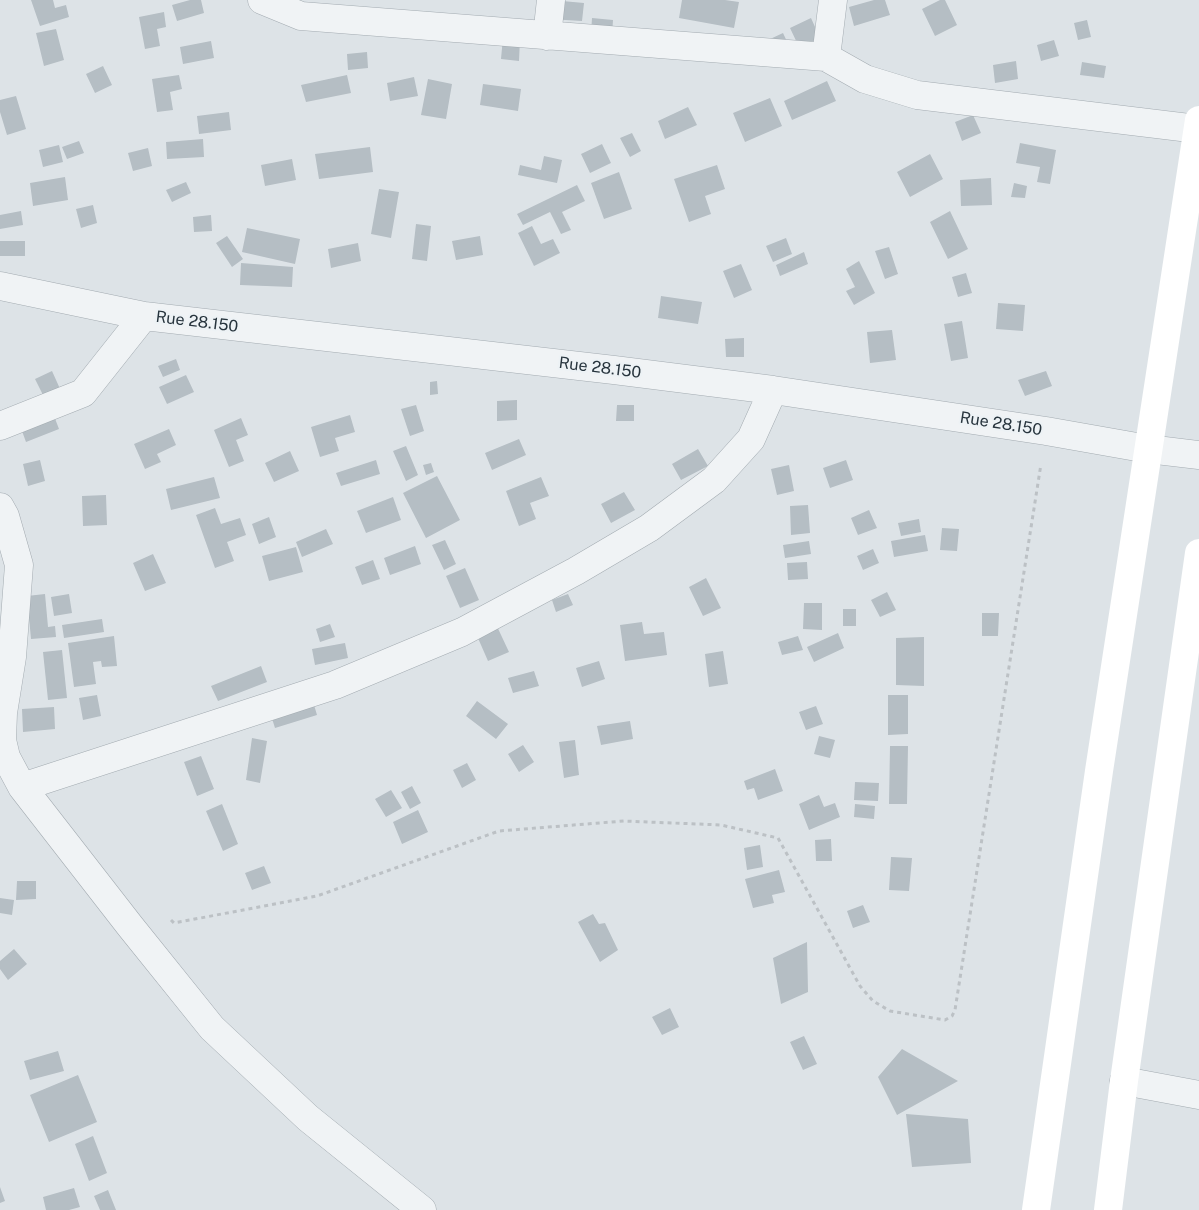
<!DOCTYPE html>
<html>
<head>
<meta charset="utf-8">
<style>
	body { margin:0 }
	canvas { display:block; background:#dde3e7 }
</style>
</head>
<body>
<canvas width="1199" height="1210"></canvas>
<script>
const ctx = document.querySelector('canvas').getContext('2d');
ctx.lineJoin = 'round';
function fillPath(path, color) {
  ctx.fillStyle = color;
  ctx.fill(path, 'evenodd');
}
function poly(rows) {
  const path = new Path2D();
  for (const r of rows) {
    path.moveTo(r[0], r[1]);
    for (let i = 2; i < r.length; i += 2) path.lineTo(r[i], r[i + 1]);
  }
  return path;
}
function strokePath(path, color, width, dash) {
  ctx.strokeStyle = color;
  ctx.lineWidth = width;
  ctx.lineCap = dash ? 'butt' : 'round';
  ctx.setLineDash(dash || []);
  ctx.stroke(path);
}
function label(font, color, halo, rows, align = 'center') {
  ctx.font = font + ' "Public Sans",sans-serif';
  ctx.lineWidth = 4.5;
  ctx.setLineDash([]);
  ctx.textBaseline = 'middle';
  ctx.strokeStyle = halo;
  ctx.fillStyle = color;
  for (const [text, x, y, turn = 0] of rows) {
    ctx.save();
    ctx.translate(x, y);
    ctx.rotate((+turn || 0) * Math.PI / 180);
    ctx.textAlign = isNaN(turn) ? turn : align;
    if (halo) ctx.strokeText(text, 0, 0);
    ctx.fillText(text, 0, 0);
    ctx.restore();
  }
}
fillPath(poly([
	[31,0,53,0,55,8,66,5,69,17,40,26],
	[190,0,201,0,204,13,177,21,172,5],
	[551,0,584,3,582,21,549,19],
	[682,0,725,0,739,2,734,28,679,18],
	[874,0,885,0,890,15,854,26,849,7],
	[940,0,945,0,957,25,935,36,922,9],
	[164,12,166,27,157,29,160,46,145,49,139,17],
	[592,18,613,20,611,50,590,49],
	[811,18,820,38,799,47,790,28],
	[1087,20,1091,37,1078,40,1074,23],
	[56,29,64,60,44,66,36,33],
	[783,33,790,48,768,40],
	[503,37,520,39,519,61,501,59],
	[1054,40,1059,56,1041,61,1037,45],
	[211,41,214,58,183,64,180,47],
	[367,52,368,68,348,70,347,54],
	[1016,61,1018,79,995,83,993,65],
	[1082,62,1106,66,1104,78,1080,75],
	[103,66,112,85,95,93,86,74],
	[179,75,182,89,170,92,173,110,157,112,152,79],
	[347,75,351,93,306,102,301,85],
	[414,77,418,96,390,101,387,83],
	[428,79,452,84,446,119,421,115],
	[827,81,836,101,792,120,784,101],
	[483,84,521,89,518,111,480,105],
	[16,96,26,129,7,135,0,112,0,100],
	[770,98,782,126,745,142,733,113],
	[688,107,697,125,665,139,658,121],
	[229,112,231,130,199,134,197,116],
	[973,115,981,133,962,141,955,122],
	[632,133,641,151,630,157,620,138],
	[203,139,204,157,167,159,166,142],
	[79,141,84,153,67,159,62,147],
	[1020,143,1056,150,1050,184,1037,182,1040,167,1016,163],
	[602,144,611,163,590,173,581,154],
	[59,145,63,162,43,167,39,150],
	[370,147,373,172,319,179,315,154],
	[148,148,152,166,133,171,128,153],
	[930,154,943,179,910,197,897,172],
	[544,156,562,160,557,183,518,175,520,165,541,170],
	[292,159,296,180,265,186,261,165],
	[717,165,725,189,705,196,711,214,689,222,674,179],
	[619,172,632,209,604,219,591,183],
	[65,177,68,200,33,206,30,183],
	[991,178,992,205,961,206,960,180],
	[186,182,191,193,172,202,166,190],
	[1014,183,1027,186,1025,198,1011,197],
	[577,185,585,201,562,212,571,230,561,234,550,212,523,225,517,214],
	[379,189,399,192,391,238,371,234],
	[93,205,97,223,81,228,76,209],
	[21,211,23,225,0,229,0,215],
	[950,211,968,249,948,259,930,222],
	[211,215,212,231,194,232,193,217],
	[416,224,431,226,427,261,412,259],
	[532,226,541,244,553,239,560,253,534,266,518,233],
	[247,228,300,239,295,264,242,252],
	[227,236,243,259,232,267,216,243],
	[480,236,483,255,456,260,452,241],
	[786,238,792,254,773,262,766,246],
	[0,241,25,241,25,256,0,256],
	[358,243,361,261,331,268,328,249],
	[889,247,898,274,885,279,875,251],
	[804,252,808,264,780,276,776,265],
	[859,261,875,293,854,305,846,291,855,287,846,269],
	[241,263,293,267,292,287,240,285],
	[741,264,752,290,734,298,723,271],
	[966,273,972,293,958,297,952,277],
	[661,296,702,302,698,324,658,318],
	[998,303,1025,305,1023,331,996,329],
	[962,321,968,358,951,361,944,324],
	[892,330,896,360,870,363,867,332],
	[744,338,744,357,726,357,725,339],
	[176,359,180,370,163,377,158,366],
	[52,371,61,391,45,399,35,379],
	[1046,371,1052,386,1025,396,1018,380],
	[186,375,194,392,167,404,159,387],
	[437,381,438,394,430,395,430,382],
	[517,400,517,420,497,421,497,401],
	[416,405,424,431,410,436,401,409],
	[617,405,634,405,634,421,616,421],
	[51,408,59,429,26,442,18,420],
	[350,415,355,432,335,438,339,451,320,457,311,427],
	[241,418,248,435,236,440,244,461,229,467,214,430],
	[169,429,176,445,157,454,161,462,145,469,134,444],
	[519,439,526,455,492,470,485,453],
	[406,446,418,475,406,481,393,451],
	[698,449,708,466,681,480,672,464],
	[290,451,299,471,274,482,265,463],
	[40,460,45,481,28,486,23,464],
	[376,460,380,474,341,486,336,473],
	[846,460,853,480,830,488,823,468],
	[431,463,434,472,426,475,423,465],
	[789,465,794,491,777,495,771,469],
	[437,476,460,520,426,538,403,493],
	[214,477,220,498,171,510,166,489],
	[541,477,549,496,530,503,536,519,519,526,506,491],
	[624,492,635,510,611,523,601,504],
	[106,495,107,525,83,526,82,496],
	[393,497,401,520,366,533,357,511],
	[808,505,810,533,791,535,790,506],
	[215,508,221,524,240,518,246,535,227,542,234,561,215,568,196,515],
	[869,510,877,528,858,535,851,518],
	[269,517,276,537,259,544,252,524],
	[919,519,921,532,901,536,898,523],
	[942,528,959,529,957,551,940,550],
	[326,529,333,544,302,557,296,542],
	[925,535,928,551,894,557,891,541],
	[445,540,456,564,444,570,432,545],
	[809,541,811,554,785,558,783,545],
	[415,546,421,564,390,575,384,558],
	[296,547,303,572,269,581,262,556],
	[873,549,879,563,863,570,857,556],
	[153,554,166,583,145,591,133,563],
	[373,560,380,579,362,585,355,567],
	[807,562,808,579,788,580,787,563],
	[465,568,479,600,460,608,446,576],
	[706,578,721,608,703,616,689,587],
	[887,592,896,610,880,617,871,600],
	[45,594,48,627,55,626,56,637,31,639,27,596],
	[69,594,72,613,54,616,51,597],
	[568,594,573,605,556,612,552,600],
	[804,603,822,603,822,630,803,629],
	[843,609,856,609,856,626,843,626],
	[982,613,999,613,998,636,982,636],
	[102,619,104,632,64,638,62,625],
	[494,620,509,652,488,661,474,629],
	[642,622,644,634,664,632,667,655,625,661,620,625],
	[330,624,335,637,320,642,316,629],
	[838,633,844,648,814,662,807,647],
	[114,636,117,666,102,667,101,661,93,662,96,684,74,687,68,643],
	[798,636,803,650,782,655,778,642],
	[924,637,924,686,896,685,896,638],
	[345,643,348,658,315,665,312,649],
	[62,650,67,698,48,700,43,652],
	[723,651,728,684,709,687,705,654],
	[599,661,605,679,582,687,576,668],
	[261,666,267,682,218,701,211,686],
	[534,671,539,686,513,693,508,678],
	[97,695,101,716,83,720,79,698],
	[888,695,908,695,908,734,888,735],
	[312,698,317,715,275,728,270,712],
	[477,701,508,724,496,739,466,716],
	[816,706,823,724,806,730,799,712],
	[54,707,55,729,23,732,22,709],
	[630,721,633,739,601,745,597,726],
	[819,736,835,740,830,758,814,754],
	[252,738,267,741,260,783,246,780],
	[575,740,579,775,564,778,559,742],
	[523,745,534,762,519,772,508,754],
	[890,746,908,746,907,804,889,804],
	[201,756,214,789,197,796,184,762],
	[467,763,476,780,462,788,453,770],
	[775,769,783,791,758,800,754,788,747,790,744,781],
	[855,782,879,783,878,801,854,800],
	[412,786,421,803,410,809,401,792],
	[391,790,402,808,386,817,375,799],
	[819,795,824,807,835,803,840,817,809,830,799,804],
	[222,804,238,844,223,851,206,811],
	[855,804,875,806,874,819,854,817],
	[418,810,428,832,402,844,393,822],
	[831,839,832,861,816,861,815,840],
	[760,845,763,867,747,870,744,848],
	[891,857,912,858,909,891,889,890],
	[264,866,271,883,252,890,245,873],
	[779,870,785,892,772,895,774,903,753,908,745,879],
	[17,881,36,881,36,899,16,900],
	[0,898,14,900,12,915,0,913],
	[863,905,870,922,853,928,847,911],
	[593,914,599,924,605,923,618,950,600,962,578,922],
	[807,942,808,992,781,1004,773,958],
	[14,949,27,964,8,980,0,969,0,961],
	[670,1008,679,1027,662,1035,652,1017],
	[804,1036,817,1064,803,1070,790,1042],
	[902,1049,958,1081,897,1115,878,1077],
	[58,1051,64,1071,30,1080,24,1061],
	[78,1075,97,1122,49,1142,30,1095],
	[906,1114,968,1119,971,1163,912,1167],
	[93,1136,107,1173,89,1181,75,1144],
	[0,1187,5,1201,0,1203],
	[74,1188,80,1207,69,1210,46,1210,43,1197],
	[108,1190,116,1210,100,1210,94,1196]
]), '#b5bec4');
const street = poly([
	[262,0,301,16,826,57,865,79,917,95,1198,129],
	[547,36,551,0],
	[826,57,833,0],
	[0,286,144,316,614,370,773,390,1046,431,1148,449,1199,455],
	[0,426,83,393,144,316],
	[0,507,5,516,19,565,12,657,3,713,2,740,6,757,22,787,130,926,212,1028,308,1118,422,1210],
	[22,787,335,685,462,632,576,571,649,528,714,480,751,439,773,390],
	[1124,1081,1199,1095]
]);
strokePath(street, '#a3abb1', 29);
strokePath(poly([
	[171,920,174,923,317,896,499,831,624,821,721,825,778,838,860,986,873,1001,890,1011,945,1020,952,1016,955,1010,1041,464]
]), '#bcc1c5', 3, [4, 4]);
strokePath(street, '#f0f3f5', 28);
strokePath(poly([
	[1036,1210,1099,771,1199,120],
	[1108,1210,1124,1081,1199,553]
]), '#fff', 28);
label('16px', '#27343d', '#edf2f5', [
	["Rue 28.150",197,322,7],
	["Rue 28.150",600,368,7],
	["Rue 28.150",1001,424,9]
]);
</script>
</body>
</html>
